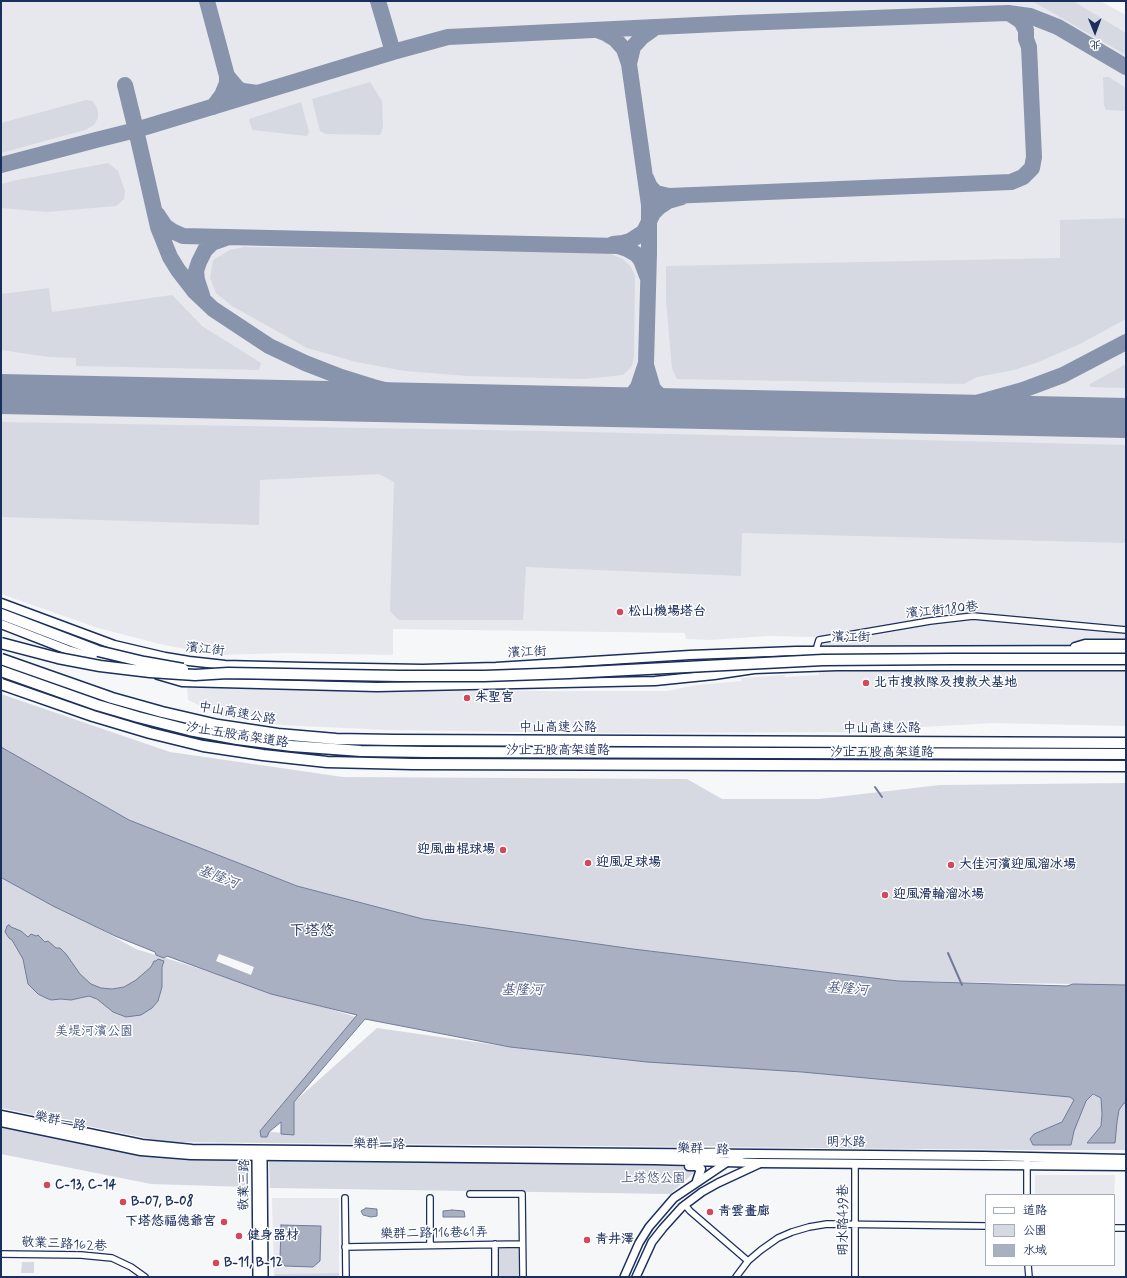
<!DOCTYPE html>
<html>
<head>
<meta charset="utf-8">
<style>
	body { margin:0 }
	#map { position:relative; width:1127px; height:1278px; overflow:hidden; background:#f6f7f9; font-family:Mynerve,"LXGW WenKai TC",sans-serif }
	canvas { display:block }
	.frame { position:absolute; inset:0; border:2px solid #1b2f5e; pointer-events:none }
	.legend { position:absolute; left:985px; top:1194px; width:130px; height:72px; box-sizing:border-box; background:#fff; border:1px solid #a4acbf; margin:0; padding:5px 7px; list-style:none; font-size:12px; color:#1b2f5e }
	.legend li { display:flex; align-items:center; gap:8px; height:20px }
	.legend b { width:20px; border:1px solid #a4acbf }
	.north { position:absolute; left:1075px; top:12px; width:40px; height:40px; -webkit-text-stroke:3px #fff; paint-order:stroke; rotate:179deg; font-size:11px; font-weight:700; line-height:16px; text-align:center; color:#1b2f5e }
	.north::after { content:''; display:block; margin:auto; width:14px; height:18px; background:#1b2f5e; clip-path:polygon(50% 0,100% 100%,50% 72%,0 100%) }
</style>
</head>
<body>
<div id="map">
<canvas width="1127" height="1278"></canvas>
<div class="frame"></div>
<ul class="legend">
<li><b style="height:5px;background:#fff"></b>道路</li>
<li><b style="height:11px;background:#d6d9e2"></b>公園</li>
<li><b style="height:11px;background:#a9b0c1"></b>水域</li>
</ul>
<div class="north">北</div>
</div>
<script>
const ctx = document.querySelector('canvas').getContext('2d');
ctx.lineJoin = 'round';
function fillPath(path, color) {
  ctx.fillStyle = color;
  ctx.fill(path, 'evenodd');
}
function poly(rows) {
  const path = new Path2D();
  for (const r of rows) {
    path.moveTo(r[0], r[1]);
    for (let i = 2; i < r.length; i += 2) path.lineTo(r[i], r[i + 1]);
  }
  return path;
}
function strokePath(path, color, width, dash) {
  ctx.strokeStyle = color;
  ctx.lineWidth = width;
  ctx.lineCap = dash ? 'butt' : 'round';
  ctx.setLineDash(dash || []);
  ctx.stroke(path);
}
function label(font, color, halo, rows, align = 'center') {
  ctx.font = font + ' Mynerve,"LXGW WenKai TC",sans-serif';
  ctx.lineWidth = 3;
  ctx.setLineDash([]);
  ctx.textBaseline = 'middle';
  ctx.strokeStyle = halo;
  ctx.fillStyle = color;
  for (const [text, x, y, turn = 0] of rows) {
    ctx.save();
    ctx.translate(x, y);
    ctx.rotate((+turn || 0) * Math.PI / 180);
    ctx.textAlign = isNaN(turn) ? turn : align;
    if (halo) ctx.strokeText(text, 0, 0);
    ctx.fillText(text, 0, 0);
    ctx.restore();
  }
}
fillPath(poly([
	[1,1,1100,1,1126,15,1126,726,993,723,905,728,900,732,604,733,388,730,281,725,223,717,188,700,187,687,479,691,667,691,697,685,741,681,741,678,785,675,785,677,819,675,815,637,768,636,711,640,686,639,685,633,393,629,393,655,284,653,218,655,164,645,98,628,1,594],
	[1035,1175,1115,1175,1114,1200,1114,1195,1035,1195],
	[272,1198,339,1198,339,1273,274,1274]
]), '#e6e8ee');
fillPath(poly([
	[1032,1,1073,1,1126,33,1126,55],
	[1103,77,1109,77,1126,88,1126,111,1106,110,1104,105],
	[370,82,382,101,383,127,380,135,326,134,320,131,312,99],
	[86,100,92,101,96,106,98,111,98,118,94,125,85,130,1,153,1,123],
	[301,102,309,132,307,136,252,130,249,119],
	[108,163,118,171,125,191,124,199,116,206,47,212,1,208,1,184,17,180],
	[1126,218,1126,319,1078,345,1036,363,1014,370,977,377,964,384,677,379,672,369,666,300,666,266,1060,258,1060,220],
	[244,247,608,253,623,259,631,267,635,276,634,356,632,366,623,375,584,379,468,376,405,371,356,362,307,348,232,306,216,293,210,278,213,260,230,250],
	[49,288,52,312,172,295,202,326,261,363,259,370,76,366,76,358,49,357,1,350,1,294],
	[1126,364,1126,388,1090,387,1090,384],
	[1,422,545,431,1126,445,1126,543,742,533,741,576,526,567,523,620,399,620,390,611,394,482,379,474,260,480,259,525,1,517],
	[1,694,170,752,343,777,687,779,722,799,819,799,940,785,1126,783,1126,986,1073,984,898,981,633,949,423,919,297,886,129,820,1,747],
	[1,875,136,949,356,1017,261,1131,293,1134,294,1102,377,1028,510,1047,1126,1098,1126,1150,1029,1150,165,1142,1,1108],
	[1,1125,149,1155,250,1162,248,1187,151,1184,1,1154],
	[273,1158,653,1164,699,1168,670,1194,270,1188,269,1161],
	[519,1247,519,1277,497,1277,496,1248],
	[22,1262,34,1262,34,1273,21,1273],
	[339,1273,339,1277,275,1277,274,1274]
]), '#d6d9e2');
const water = poly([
	[1,747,129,820,297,886,423,919,633,949,898,981,1067,986,1073,984,1126,985,1126,1103,1124,1103,1119,1110,1117,1122,1115,1143,1087,1143,1101,1126,1102,1114,1101,1098,1093,1094,1086,1101,1074,1131,1071,1145,1033,1145,1030,1139,1034,1134,1062,1122,1074,1100,1070,1097,802,1072,647,1062,510,1047,365,1019,294,1102,294,1135,281,1134,281,1122,269,1132,267,1137,261,1137,260,1131,357,1015,271,994,167,956,164,958,156,955,155,952,115,936,53,906,2,878,1,879,1,747],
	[9,925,11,927,21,931,28,937,31,934,36,936,38,935,45,942,48,941,56,948,60,948,66,954,80,974,91,984,101,988,112,989,124,987,136,980,151,967,154,961,156,961,158,959,164,961,162,967,162,987,158,1001,152,1008,141,1015,126,1017,113,1012,97,999,89,996,71,1000,61,999,51,1000,46,998,38,994,28,984,23,959,12,940,9,938,5,932,7,926,9,925],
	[366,1208,377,1209,377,1216,371,1217,363,1215,361,1211,366,1208],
	[452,1210,464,1211,465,1217,443,1217,443,1211,452,1210],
	[281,1225,321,1226,320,1261,313,1267,285,1266,280,1260,281,1225]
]);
fillPath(water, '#a9b0c1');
strokePath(water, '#707c99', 1);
fillPath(poly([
	[219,954,254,967,251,975,216,961]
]), '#f6f7f9');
strokePath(poly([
	[875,787,882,797],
	[948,953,962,985]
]), '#707c99', 2);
strokePath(poly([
	[207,1,227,76],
	[378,1,393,52],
	[629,64,633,47,642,37,656,27],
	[125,85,136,130,158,227,170,257,178,270,195,292,213,309,269,346,305,363,341,377,373,387,404,395,437,400,469,405,626,401,632,395,638,387,646,363,649,253,649,205,629,64,624,49,615,39,605,33,597,30],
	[213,107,222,95,227,83,227,76,238,89,243,91,257,93],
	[1,165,96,140,136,130,393,52,448,37,739,23,1008,13,1030,16,1058,27,1126,67],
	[646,178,650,187,656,193,669,196,1011,182,1023,177,1032,168,1034,157,1029,47,1026,39,1026,30,1021,21,1009,13],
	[157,214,165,226,172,231,183,236,618,246,627,249,636,254,641,260,647,276],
	[613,244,623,243,630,241,644,232,653,213,659,207,668,201,682,197],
	[202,295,197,280,196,271,199,262,205,250,212,243,226,238],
	[646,365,653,389,662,398,672,404,882,413,954,407,973,404,1023,390,1063,375,1126,342],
	[1,382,23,388,71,396]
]), '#8893ac', 16);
strokePath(poly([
	[1,394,1126,418]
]), '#8893ac', 40);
const minor = poly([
	[816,650,819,640,930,621,973,616,1126,630],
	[855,1164,855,1277],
	[470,1194,522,1194,523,1277],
	[1027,1195,1027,1158],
	[345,1198,346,1277],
	[685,1205,690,1211,748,1261],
	[1114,1228,1126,1228],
	[495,1244,495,1277],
	[430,1245,430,1198],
	[345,1247,522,1244],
	[1,1254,81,1255,112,1258,131,1267,145,1277],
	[1028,1265,1029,1277],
	[736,1277,748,1261,761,1250,778,1238,792,1232,809,1227,827,1224,986,1226]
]);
const tertiary = poly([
	[261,1152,263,1156,264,1277],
	[257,1277,256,1156,258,1151],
	[624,1277,639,1243,649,1227,674,1198,726,1163,744,1154],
	[636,1277,652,1242,663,1228,682,1207,702,1192,718,1183,759,1164]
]);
const secondary = poly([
	[1,603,114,645,165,657,189,661,225,665,305,667,423,669,496,667,690,655,796,651,1126,650],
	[1,624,68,650,119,665],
	[1075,647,1085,644,1126,644],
	[158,675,182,682,377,687,655,681,714,675,754,669,836,666,1126,666],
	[1,1115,142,1144,192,1149,983,1156,1126,1159],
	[1,1122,141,1151,191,1155,655,1160,760,1163,1126,1166],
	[689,1166,696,1166,701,1169,697,1181]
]);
const motorway = poly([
	[1,614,98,651]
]);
strokePath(minor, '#1b2f5e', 8);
strokePath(tertiary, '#1b2f5e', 10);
strokePath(secondary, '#1b2f5e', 11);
strokePath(motorway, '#1b2f5e', 13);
strokePath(minor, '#fff', 5.5);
strokePath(tertiary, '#fff', 7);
strokePath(secondary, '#fff', 8);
strokePath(motorway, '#fff', 10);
const motorwayBridge = poly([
	[1,643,58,658,100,666,150,672,195,675,228,673,400,676,484,676,569,673,823,660,953,659,1126,659],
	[98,651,144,662,183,669],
	[1,659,112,698,162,712,218,725,278,734,336,739,394,740,1126,743],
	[1,671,97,705,138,717,189,730,237,739,292,746,361,751,428,752,1126,754],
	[1,684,93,716,150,733,203,746,263,755,327,762,412,764,1126,766]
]);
strokePath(motorwayBridge, '#1b2f5e', 13, []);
strokePath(motorwayBridge, '#fff', 10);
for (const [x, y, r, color] of [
	[620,612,4,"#d1495b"],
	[866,683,4,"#d1495b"],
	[467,698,4,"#d1495b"],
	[503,850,4,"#d1495b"],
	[588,863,4,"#d1495b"],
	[951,865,4,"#d1495b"],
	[885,895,4,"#d1495b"],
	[47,1185,4,"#d1495b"],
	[123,1202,4,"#d1495b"],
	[710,1212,4,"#d1495b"],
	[224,1222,4,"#d1495b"],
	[239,1236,4,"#d1495b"],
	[587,1240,4,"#d1495b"],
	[216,1263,4,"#d1495b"]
]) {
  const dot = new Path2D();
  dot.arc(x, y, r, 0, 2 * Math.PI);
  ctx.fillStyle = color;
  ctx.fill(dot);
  strokePath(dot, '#fff', 1.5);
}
label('13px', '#1b2f5e', '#fff', [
	["濱江街180巷",942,611,-6],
	["濱江街",851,638],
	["濱江街",205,650,6],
	["濱江街",527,653,-3],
	["中山高速公路",237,714,10],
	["中山高速公路",558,728],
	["中山高速公路",882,729],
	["汐止五股高架道路",237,736,9],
	["汐止五股高架道路",558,751],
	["汐止五股高架道路",882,753],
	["樂群一路",60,1122,12],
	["明水路",846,1143,1],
	["樂群一路",379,1145,1],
	["樂群一路",703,1150,2],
	["敬業三路",245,1185,-89],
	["明水路439巷",844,1220,-90],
	["樂群二路116巷61弄",434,1234,-1],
	["敬業三路162巷",64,1245,3]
]);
label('bold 13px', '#1b2f5e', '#fff', [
	["松山機場塔台",628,612],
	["北市搜救隊及搜救犬基地",874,683],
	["朱聖宮",475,698],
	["迎風曲棍球場",495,850,"right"],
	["迎風足球場",596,863],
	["大佳河濱迎風溜冰場",959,865],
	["迎風滑輪溜冰場",893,895],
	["C-13, C-14",55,1185],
	["B-07, B-08",131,1202],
	["青雲畫廊",718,1212],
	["下塔悠福德爺宮",216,1222,"right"],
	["健身器材",247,1236],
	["青井澤",595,1240],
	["B-11, B-12",224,1263]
], 'left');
label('13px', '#4a5a7f', '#fff', [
	["美堤河濱公園",94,1032],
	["上塔悠公園",653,1179]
]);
label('italic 14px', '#4d5c81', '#fff', [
	["基隆河",218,878,21],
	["基隆河",847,990,5],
	["基隆河",522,991]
]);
label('15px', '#1b2f5e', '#fff', [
	["下塔悠",312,932]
]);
</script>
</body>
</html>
